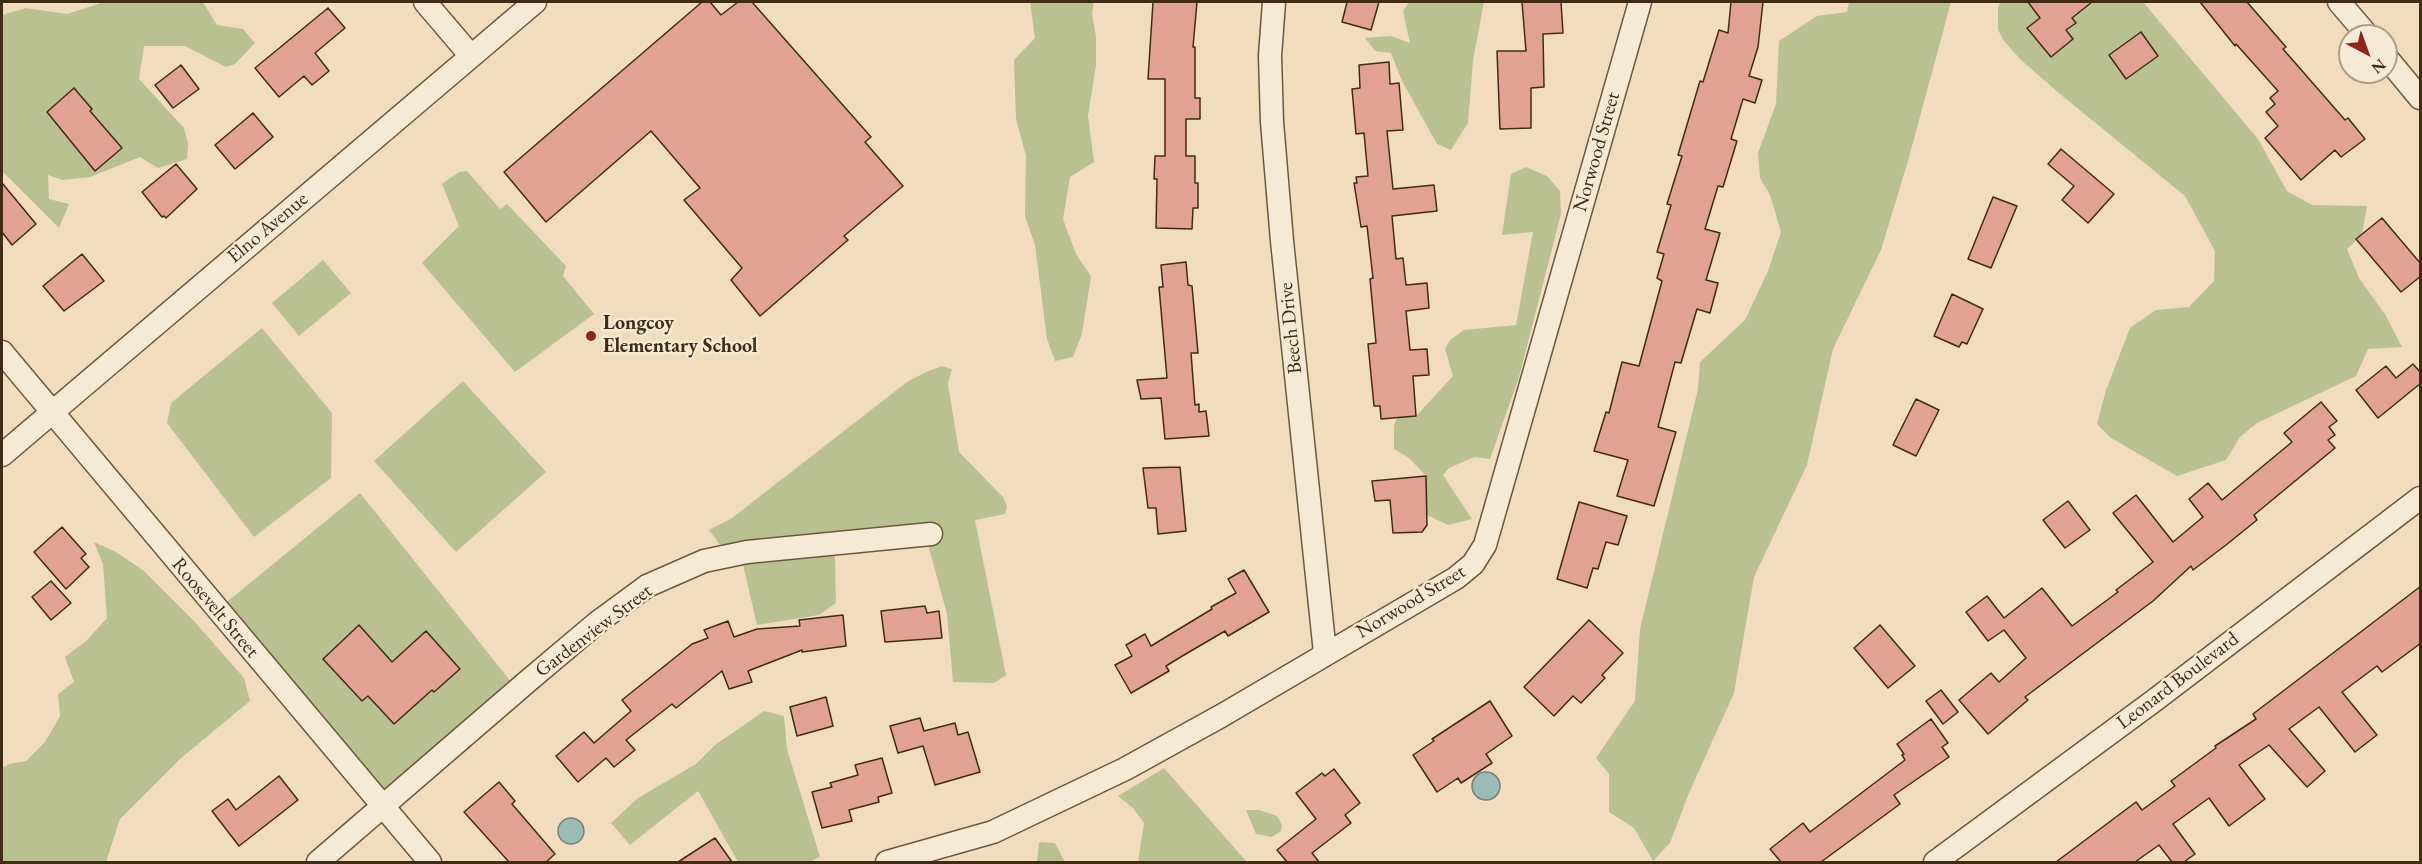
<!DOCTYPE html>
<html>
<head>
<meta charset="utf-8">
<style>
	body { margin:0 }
	#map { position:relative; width:2422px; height:864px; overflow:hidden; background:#f1ddbe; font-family:"EB Garamond",serif }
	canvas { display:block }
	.frame { position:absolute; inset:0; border:3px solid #402c16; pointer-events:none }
	.north { position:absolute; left:2338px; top:24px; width:60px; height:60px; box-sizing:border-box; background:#f6e9d5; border:2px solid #ad9d89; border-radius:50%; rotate:139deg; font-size:16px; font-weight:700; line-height:24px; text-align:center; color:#402c16 }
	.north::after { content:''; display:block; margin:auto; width:21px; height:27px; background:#8f2418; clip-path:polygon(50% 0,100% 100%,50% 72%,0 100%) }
</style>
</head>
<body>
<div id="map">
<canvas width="2422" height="864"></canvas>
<div class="frame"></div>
<div class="north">N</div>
</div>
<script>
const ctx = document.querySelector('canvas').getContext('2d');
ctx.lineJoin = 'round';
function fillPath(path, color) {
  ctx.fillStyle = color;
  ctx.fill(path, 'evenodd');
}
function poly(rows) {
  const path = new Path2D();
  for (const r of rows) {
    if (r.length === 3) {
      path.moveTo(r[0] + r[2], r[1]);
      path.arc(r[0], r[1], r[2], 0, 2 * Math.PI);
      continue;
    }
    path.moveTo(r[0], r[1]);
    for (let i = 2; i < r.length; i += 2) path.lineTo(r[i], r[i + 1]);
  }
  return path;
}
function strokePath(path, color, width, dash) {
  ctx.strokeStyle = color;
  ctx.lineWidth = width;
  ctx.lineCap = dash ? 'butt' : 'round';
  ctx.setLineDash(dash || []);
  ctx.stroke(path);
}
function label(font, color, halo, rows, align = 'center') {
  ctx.font = font + ' "EB Garamond",serif';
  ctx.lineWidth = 5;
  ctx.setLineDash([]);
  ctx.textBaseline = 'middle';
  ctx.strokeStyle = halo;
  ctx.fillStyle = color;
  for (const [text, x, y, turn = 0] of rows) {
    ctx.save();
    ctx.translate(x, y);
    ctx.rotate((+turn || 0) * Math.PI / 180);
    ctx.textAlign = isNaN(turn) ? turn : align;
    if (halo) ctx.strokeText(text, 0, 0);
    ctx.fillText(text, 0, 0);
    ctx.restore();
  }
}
fillPath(poly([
	[104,2,203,2,217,25,243,29,255,43,235,64,226,67,185,46,144,46,139,79,184,128,188,144,187,159,158,168,140,157,90,177,63,180,48,175,49,199,69,204,59,228,2,171,2,15,26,8,67,14],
	[1030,2,1094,2,1092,13,1096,37,1096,65,1088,116,1094,162,1070,177,1063,219,1076,254,1091,276,1082,334,1073,357,1055,361,1047,339,1035,245,1025,216,1026,156,1016,119,1014,60,1035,38],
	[1409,2,1484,2,1473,60,1468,123,1451,150,1437,144,1402,81,1391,53,1375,51,1365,38,1391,36,1410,43,1403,11],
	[1849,2,1951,2,1908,161,1881,250,1833,349,1807,465,1754,577,1734,693,1689,793,1670,843,1653,861,1634,828,1609,812,1609,774,1596,758,1635,701,1640,629,1698,389,1700,362,1745,320,1768,271,1781,232,1770,195,1760,178,1758,153,1776,104,1779,41,1817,16,1847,12],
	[2000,2,2143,2,2258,139,2287,191,2312,205,2367,206,2362,235,2347,249,2359,278,2386,316,2402,347,2368,349,2356,376,2257,423,2240,437,2226,460,2177,476,2111,438,2097,424,2106,390,2130,328,2156,310,2189,307,2214,281,2215,251,2185,196,2060,94,2021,60,2004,41,1998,30,1998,8],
	[1526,167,1547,176,1560,191,1561,214,1519,377,1490,459,1474,457,1449,468,1443,475,1472,519,1448,525,1427,515,1426,476,1409,458,1394,449,1394,426,1397,418,1416,416,1453,376,1445,349,1450,340,1464,330,1516,325,1533,232,1502,235,1511,174],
	[467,171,500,209,507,204,566,266,563,276,594,314,515,372,422,263,459,226,442,184,459,172],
	[323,260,351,293,299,336,272,303],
	[262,328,332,413,331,478,254,537,167,423,171,403],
	[942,366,952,369,948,384,959,452,1003,497,1007,506,1005,514,975,520,1006,675,994,683,953,682,947,614,924,530,809,539,835,557,836,603,819,615,757,625,739,547,723,549,709,530,732,518,907,382,926,372],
	[463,381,546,472,456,552,374,461],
	[360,493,512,683,377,800,217,610],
	[94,542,116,552,144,571,194,621,244,678,250,701,180,759,120,819,106,862,2,862,2,768,9,764,26,761,45,742,60,716,58,694,74,682,65,657,86,641,107,618,103,564],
	[764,711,784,716,787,749,820,857,809,862,738,862,698,791,630,845,611,823,638,798,696,764,715,745],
	[1164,768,1247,862,1138,862,1144,823,1133,808,1118,796],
	[1246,810,1259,810,1277,816,1282,825,1281,831,1272,837,1256,834],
	[1039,842,1055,843,1065,862,1037,862]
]), '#bac191');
const water = poly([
	[1486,786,14],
	[571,831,13]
]);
fillPath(water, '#9bbbb7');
strokePath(water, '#778277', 1.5);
const building = poly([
	[702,2,710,2,721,15,738,2,752,2,871,137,865,142,903,186,844,236,848,240,760,316,731,280,742,268,684,200,700,188,651,131,546,222,504,172,702,2],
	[1153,2,1197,2,1193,47,1195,47,1195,98,1200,98,1200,119,1186,119,1186,156,1195,156,1195,183,1198,183,1198,208,1193,208,1192,229,1156,228,1157,179,1154,179,1155,156,1165,156,1165,79,1148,79,1153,2],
	[1347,2,1379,2,1371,30,1342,22,1347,2],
	[1522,2,1561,2,1563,33,1543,34,1544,87,1531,88,1531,128,1500,129,1497,51,1526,51,1522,2],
	[1731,2,1763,2,1758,47,1749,76,1762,80,1755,103,1743,99,1731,139,1737,141,1723,187,1718,186,1705,229,1720,233,1706,280,1718,283,1710,313,1697,309,1681,363,1675,362,1658,427,1676,432,1654,506,1617,496,1628,460,1594,451,1606,412,1609,413,1622,362,1639,366,1662,281,1657,278,1664,254,1657,252,1671,205,1667,204,1682,156,1678,155,1700,81,1703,82,1719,30,1728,33,1731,2],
	[2028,2,2092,2,2072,18,2076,23,2066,30,2073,39,2051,57,2027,28,2040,18,2028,2],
	[2200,2,2247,2,2286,47,2283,49,2345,120,2348,118,2365,139,2341,157,2335,150,2301,180,2265,138,2278,126,2266,112,2275,104,2270,98,2278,91,2236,44,2235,46,2200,2],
	[328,8,345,28,315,53,329,71,312,85,304,76,279,97,255,68,328,8],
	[2141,32,2158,56,2126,79,2109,55,2141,32],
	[1389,62,1390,84,1399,83,1403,130,1387,131,1393,189,1434,185,1437,211,1392,216,1396,259,1403,258,1406,285,1427,283,1429,308,1406,311,1410,350,1427,349,1429,375,1413,376,1416,416,1381,419,1380,406,1374,406,1368,344,1376,343,1370,279,1373,278,1367,226,1361,227,1354,183,1357,183,1356,177,1368,176,1364,133,1356,134,1352,89,1360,88,1359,65,1389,62],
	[181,65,199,89,173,108,155,85,181,65],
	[74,88,92,109,90,111,122,148,95,171,47,112,74,88],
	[253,113,273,137,235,169,215,145,253,113],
	[2061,149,2114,194,2088,223,2062,200,2074,186,2048,164,2061,149],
	[176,164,197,189,166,218,164,216,162,217,142,192,176,164],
	[2,183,36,224,12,245,2,232,2,183],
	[1993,197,2017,206,1991,268,1968,259,1993,197],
	[2382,218,2421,264,2421,276,2401,292,2356,239,2382,218],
	[82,254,104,281,64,311,43,286,82,254],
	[1186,262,1188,285,1192,286,1198,353,1191,353,1195,405,1199,404,1199,412,1206,411,1209,436,1165,439,1161,398,1141,399,1137,380,1167,378,1159,287,1163,287,1161,265,1186,262],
	[1952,294,1983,309,1967,344,1962,342,1959,347,1934,336,1952,294],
	[2413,364,2421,373,2421,383,2378,418,2356,390,2386,366,2396,378,2413,364],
	[1916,399,1939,410,1916,456,1893,445,1916,399],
	[2321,402,2337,421,2329,427,2335,435,2328,440,2335,448,2254,515,2257,520,2226,545,2193,570,2191,566,2153,601,2025,697,2028,700,1988,734,1959,700,1991,673,1999,682,2026,658,2004,630,1988,641,1966,612,1987,596,2004,618,2042,588,2072,626,2118,592,2116,590,2153,562,2113,513,2136,495,2173,542,2203,517,2189,499,2208,483,2222,500,2292,442,2284,433,2321,402],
	[1180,467,1186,531,1158,534,1156,508,1148,508,1143,468,1180,467],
	[1426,476,1427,525,1422,532,1393,533,1390,500,1375,501,1372,481,1426,476],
	[2068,501,2090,530,2065,548,2043,520,2068,501],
	[1579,502,1627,516,1618,545,1606,542,1598,569,1593,568,1587,588,1557,579,1579,502],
	[62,527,86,554,81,558,89,567,66,589,34,552,62,527],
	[1244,570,1269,612,1228,636,1225,631,1184,655,1166,666,1169,671,1131,693,1115,665,1132,656,1126,645,1145,634,1151,646,1212,609,1211,607,1236,593,1228,579,1244,570],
	[51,581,71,603,51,620,32,597,51,581],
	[2421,586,2421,643,2382,672,2377,666,2342,692,2377,735,2355,752,2319,707,2289,729,2325,771,2307,787,2269,745,2239,765,2265,799,2229,826,2209,798,2173,824,2195,854,2184,862,2172,862,2159,845,2135,862,2056,862,2136,802,2142,810,2175,786,2171,781,2216,748,2215,746,2256,719,2253,714,2421,586],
	[925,606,927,613,939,611,942,638,885,642,881,611,925,606],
	[843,615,846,646,802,652,802,650,748,671,752,682,729,689,722,671,676,708,672,704,626,740,635,750,614,767,606,758,578,782,556,756,584,732,594,743,631,711,622,700,692,644,708,638,704,630,728,621,734,637,757,629,800,626,799,620,843,615],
	[1589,620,1623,653,1602,675,1605,678,1581,703,1573,696,1554,716,1524,687,1589,620],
	[359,625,392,662,426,631,460,669,434,692,432,690,394,724,368,696,362,701,323,659,359,625],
	[1880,625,1915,666,1888,688,1854,648,1880,625],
	[1941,690,1958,712,1943,724,1926,701,1941,690],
	[826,697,833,726,797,736,790,707,826,697],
	[1490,701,1512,736,1486,754,1492,763,1461,783,1458,778,1437,792,1413,755,1434,741,1432,739,1490,701],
	[920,718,924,731,955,723,958,735,968,732,980,772,935,785,923,746,898,753,890,726,920,718],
	[1931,719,1948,743,1942,747,1949,757,1894,795,1900,804,1821,862,1781,862,1770,849,1803,823,1810,832,1905,760,1902,755,1904,754,1897,744,1931,719],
	[882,758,892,793,878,797,879,802,849,810,852,821,822,828,812,792,832,787,830,783,858,775,855,765,882,758],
	[1334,769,1360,803,1345,815,1351,823,1312,853,1319,862,1287,862,1277,850,1316,819,1296,793,1322,773,1325,776,1334,769],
	[279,776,298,800,239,846,212,811,228,799,236,810,279,776],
	[499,782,515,801,512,804,555,854,546,862,509,862,464,812,499,782],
	[715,838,732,862,678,862,715,838]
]);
fillPath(building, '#e1a295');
strokePath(building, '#402c16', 1.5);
const street = poly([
	[425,2,471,56],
	[1274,2,1270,56,1272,122,1282,241,1325,653],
	[2339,2,2368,36],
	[2386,57,2420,98],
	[2,352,430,862],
	[2,455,535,2],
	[318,862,528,681,598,622,647,586,704,561,747,552,931,534],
	[887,862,993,832,1125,769,1221,716,1456,578,1473,564,1485,545,1640,2],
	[1935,862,2155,700,2420,498]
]);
strokePath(street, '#6c5840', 25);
strokePath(street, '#f6e9d5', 22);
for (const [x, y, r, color] of [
	[591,336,6,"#8f2418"]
]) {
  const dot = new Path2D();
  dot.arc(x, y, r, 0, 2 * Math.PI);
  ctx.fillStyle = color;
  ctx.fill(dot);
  strokePath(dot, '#f6e9d5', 2);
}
label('20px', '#402c16', '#f6e9d5', [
	["Norwood Street",1597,152,-74],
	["Elno Avenue",268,228,-40],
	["Beech Drive",1291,328,-96],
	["Norwood Street",1411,602,-31],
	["Roosevelt Street",215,608,50],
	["Gardenview Street",594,631,-37],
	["Leonard Boulevard",2178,681,-37]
]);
label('bold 20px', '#402c16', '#f6e9d5', [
	["Longcoy",603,324],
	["Elementary School",603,347]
], 'left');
</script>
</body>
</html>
